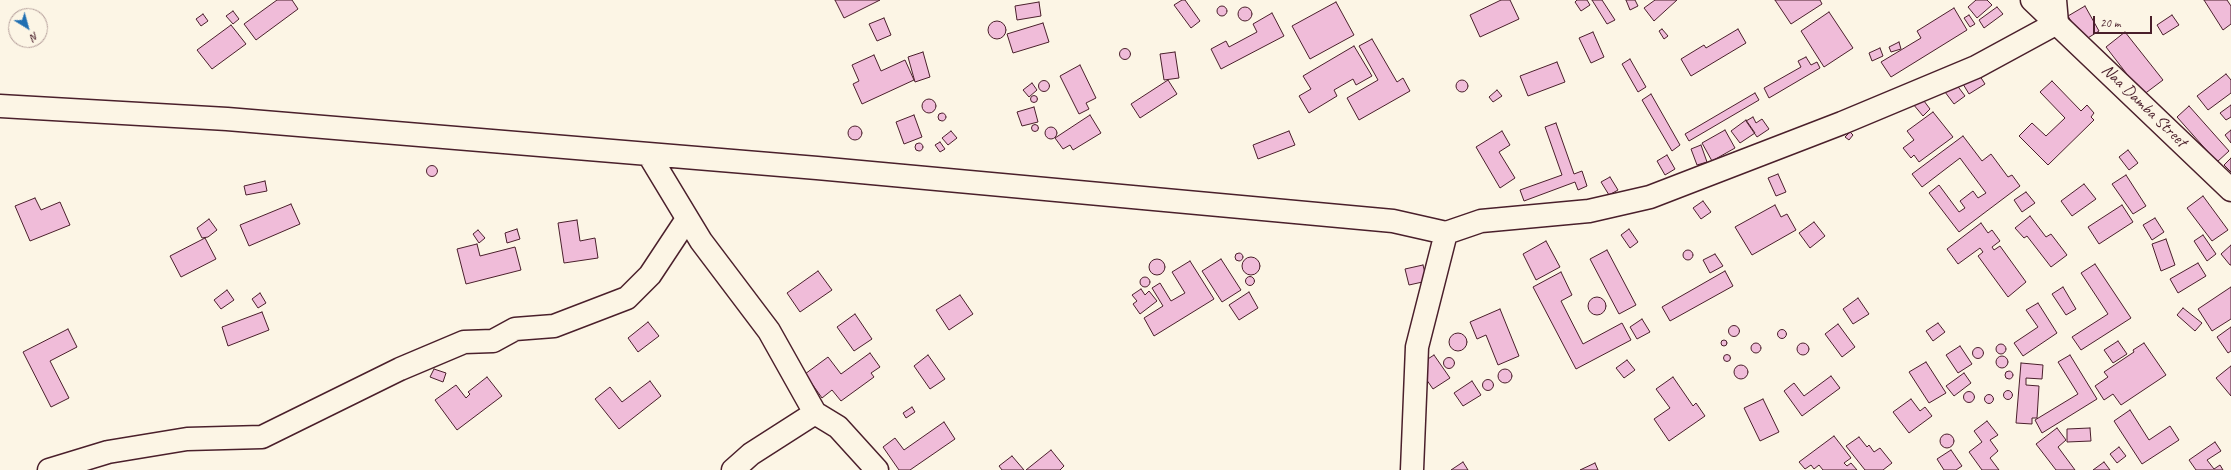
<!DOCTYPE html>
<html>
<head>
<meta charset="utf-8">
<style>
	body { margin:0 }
	#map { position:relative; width:2231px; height:470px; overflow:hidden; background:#fcf5e5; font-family:Caveat,sans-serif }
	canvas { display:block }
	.north { position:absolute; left:8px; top:8px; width:40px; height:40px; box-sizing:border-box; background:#fcf5e5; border:1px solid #b59f9b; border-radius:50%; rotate:143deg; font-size:11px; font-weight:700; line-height:16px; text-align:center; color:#4a1f2b }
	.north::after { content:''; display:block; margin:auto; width:14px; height:18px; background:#1f6fb2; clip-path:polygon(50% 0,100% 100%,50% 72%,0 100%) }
	.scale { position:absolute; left:2093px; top:16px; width:59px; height:18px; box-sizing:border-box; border:2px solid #4a1f2b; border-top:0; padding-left:5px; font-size:12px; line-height:14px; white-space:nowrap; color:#4a1f2b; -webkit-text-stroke:3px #fcf5e5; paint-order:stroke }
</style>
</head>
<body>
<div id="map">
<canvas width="2231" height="470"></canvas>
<div class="north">N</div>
<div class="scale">20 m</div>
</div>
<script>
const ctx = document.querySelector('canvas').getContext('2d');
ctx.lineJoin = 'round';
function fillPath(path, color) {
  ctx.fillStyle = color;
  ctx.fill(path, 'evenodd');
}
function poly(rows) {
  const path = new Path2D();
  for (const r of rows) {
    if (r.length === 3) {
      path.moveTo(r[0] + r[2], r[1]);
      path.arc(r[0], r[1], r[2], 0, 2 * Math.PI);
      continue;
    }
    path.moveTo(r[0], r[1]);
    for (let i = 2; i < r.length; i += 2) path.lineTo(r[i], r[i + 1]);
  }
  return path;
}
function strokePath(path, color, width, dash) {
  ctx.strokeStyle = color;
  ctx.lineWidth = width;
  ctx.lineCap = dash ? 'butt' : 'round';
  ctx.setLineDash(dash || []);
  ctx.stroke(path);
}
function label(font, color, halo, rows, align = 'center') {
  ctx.font = font + ' Caveat,sans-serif';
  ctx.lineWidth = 3;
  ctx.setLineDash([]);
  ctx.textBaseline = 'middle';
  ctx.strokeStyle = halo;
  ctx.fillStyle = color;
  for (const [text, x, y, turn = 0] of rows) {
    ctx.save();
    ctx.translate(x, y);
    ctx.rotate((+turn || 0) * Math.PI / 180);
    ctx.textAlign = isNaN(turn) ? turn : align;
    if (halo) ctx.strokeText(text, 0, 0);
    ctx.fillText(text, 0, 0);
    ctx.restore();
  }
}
const building = poly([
	[277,0,292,0,298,9,256,40,244,24,277,0],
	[835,0,880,0,844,18,835,0],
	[1182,0,1185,0,1200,21,1191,28,1174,5,1182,0],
	[1501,0,1510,0,1519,19,1480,37,1470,15,1501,0],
	[1577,0,1587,0,1590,5,1581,11,1575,2,1577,0],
	[1592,0,1602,0,1615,20,1607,24,1592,0],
	[1626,0,1635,0,1638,6,1630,10,1626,0],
	[1655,0,1677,0,1654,21,1644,8,1655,0],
	[1775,0,1820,0,1822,4,1791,24,1775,0],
	[1976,0,1987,0,1992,5,1977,18,1968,7,1976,0],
	[2204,0,2227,0,2231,6,2231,24,2223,30,2204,0],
	[1039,2,1041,16,1017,20,1015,6,1039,2],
	[1336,2,1354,35,1310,59,1292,26,1336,2],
	[1222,11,5],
	[2085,6,2099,31,2083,41,2068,16,2085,6],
	[1245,14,7],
	[1997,7,2003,14,1984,28,1979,20,1997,7],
	[1954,8,1967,30,1891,77,1881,62,1921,38,1917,31,1954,8],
	[233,11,239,19,233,24,226,16,233,11],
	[1829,12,1853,48,1824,67,1801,31,1829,12],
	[1272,13,1284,36,1221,69,1211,49,1226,41,1229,47,1257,32,1253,24,1272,13],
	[203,14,208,21,201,26,196,19,203,14],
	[1969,15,1975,24,1970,27,1964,18,1969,15],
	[2172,15,2179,25,2163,35,2157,25,2172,15],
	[884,18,891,35,877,41,869,24,884,18],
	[997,30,9],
	[1043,23,1049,42,1013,53,1007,34,1043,23],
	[231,25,246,44,212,69,197,50,231,25],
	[1662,29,1668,36,1664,39,1659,31,1662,29],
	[1738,29,1746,43,1691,76,1681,59,1704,45,1706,48,1738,29],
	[1593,32,1604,57,1591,63,1579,38,1593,32],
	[2125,32,2163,80,2143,95,2106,47,2125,32],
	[1372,39,1397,82,1403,78,1410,91,1359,120,1347,98,1378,80,1359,46,1372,39],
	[1899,42,1901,49,1891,52,1889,47,1899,42],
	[1354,46,1372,76,1356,85,1353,79,1334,90,1337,96,1309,113,1299,96,1311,89,1303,76,1354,46],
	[1880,48,1883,56,1872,61,1869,53,1880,48],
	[1125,54,5.5],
	[923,52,930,77,915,82,908,57,923,52],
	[1175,52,1179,78,1164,80,1160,54,1175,52],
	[874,55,881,71,905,60,914,80,862,104,853,84,859,81,852,65,874,55],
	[1806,57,1811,65,1817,62,1820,68,1769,98,1764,88,1801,67,1798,61,1806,57],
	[1630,59,1646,87,1638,92,1622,64,1630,59],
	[1557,62,1565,82,1528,96,1520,76,1557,62],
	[1080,65,1096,98,1086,103,1089,109,1079,114,1060,76,1080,65],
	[1976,70,1985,84,1969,94,1960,79,1976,70],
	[2226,74,2231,80,2231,93,2208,110,2197,96,2226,74],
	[1168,80,1177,94,1140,118,1131,104,1168,80],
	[1462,86,6],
	[1044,86,5.5],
	[2052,81,2081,111,2087,105,2094,113,2091,117,2094,120,2048,165,2019,136,2032,123,2046,136,2065,118,2040,92,2052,81],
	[1032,83,1037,90,1029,97,1023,90,1032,83],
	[1956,84,1965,96,1954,104,1945,92,1956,84],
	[1497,90,1502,96,1493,102,1489,97,1497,90],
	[1755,93,1759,100,1689,141,1685,134,1755,93],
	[1651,94,1680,145,1672,151,1642,100,1651,94],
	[1034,99,3.5],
	[1921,97,1930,109,1923,116,1913,104,1921,97],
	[929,106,7],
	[2231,105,2231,117,2226,120,2220,113,2231,105],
	[2189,106,2229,151,2217,162,2177,117,2189,106],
	[1034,107,1038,122,1022,126,1017,112,1034,107],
	[1933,112,1953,137,1919,162,1914,155,1911,158,1903,148,1914,140,1907,131,1933,112],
	[942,117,4],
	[914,115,922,137,904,144,896,122,914,115],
	[1090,115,1101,133,1073,150,1070,145,1063,149,1055,138,1090,115],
	[1753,117,1756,123,1762,119,1769,129,1757,137,1746,121,1753,117],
	[1746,120,1755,133,1740,143,1731,131,1746,120],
	[1556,123,1574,174,1582,171,1587,186,1578,190,1575,182,1524,201,1520,190,1562,175,1545,127,1556,123],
	[1035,128,3.5],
	[855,133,7],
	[1051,133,6],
	[1725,130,1735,148,1712,161,1702,143,1725,130],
	[2231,130,2231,143,2225,135,2231,130],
	[951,131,957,138,948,145,942,138,951,131],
	[1289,131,1295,145,1258,159,1253,145,1289,131],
	[1502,131,1510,145,1499,152,1515,178,1500,188,1476,147,1502,131],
	[1850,132,1853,135,1849,140,1845,137,1850,132],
	[1963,136,1982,161,1991,154,2008,177,2012,175,2020,186,1959,232,1929,193,1939,185,1959,212,1965,208,1960,201,1973,191,1978,198,1986,193,1960,158,1922,187,1912,174,1963,136],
	[940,142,945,149,940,152,935,145,940,142],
	[919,147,4],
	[1701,145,1707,162,1697,165,1691,149,1701,145],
	[2128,150,2138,163,2129,170,2119,157,2128,150],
	[1667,155,1675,169,1665,175,1657,161,1667,155],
	[2231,158,2231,172,2224,165,2231,158],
	[432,171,5.5],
	[1778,174,1786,192,1776,196,1768,178,1778,174],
	[2126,175,2146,206,2133,214,2112,184,2126,175],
	[1610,177,1618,190,1609,195,1601,182,1610,177],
	[265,181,267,191,246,195,244,186,265,181],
	[2084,184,2096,199,2072,216,2061,201,2084,184],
	[2026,192,2035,203,2022,212,2014,200,2026,192],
	[2203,196,2228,230,2212,241,2187,208,2203,196],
	[35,198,41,210,60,202,70,225,30,241,15,206,35,198],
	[1703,201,1711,212,1701,219,1693,208,1703,201],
	[291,204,300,224,249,246,240,225,291,204],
	[1775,205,1781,217,1787,214,1796,230,1752,255,1735,227,1775,205],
	[2122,205,2133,222,2099,244,2088,227,2122,205],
	[2030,216,2046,237,2051,234,2067,255,2051,267,2027,236,2024,238,2015,228,2030,216],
	[2155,218,2164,232,2152,240,2143,225,2155,218],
	[209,219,217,230,208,237,202,238,197,228,209,219],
	[577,220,580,241,595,238,598,258,564,263,558,223,577,220],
	[1814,222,1825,236,1810,248,1799,233,1814,222],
	[1981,223,1988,233,1992,230,2000,241,1992,247,1994,250,2000,246,2026,282,2008,297,1978,256,1983,252,1980,248,1958,264,1947,249,1981,223],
	[517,229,520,239,507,243,505,233,517,229],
	[1629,229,1638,242,1630,248,1621,235,1629,229],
	[478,230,485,238,479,243,473,234,478,230],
	[2203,235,2216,254,2207,261,2194,241,2203,235],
	[205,238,216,259,181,277,170,256,205,238],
	[2166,239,2175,265,2161,271,2152,244,2166,239],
	[1546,241,1560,267,1536,280,1523,254,1546,241],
	[477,244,480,256,515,247,521,270,466,284,457,249,477,244],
	[2231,245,2231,265,2230,265,2221,254,2231,245],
	[1688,255,5],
	[1607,250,1636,305,1619,314,1590,259,1607,250],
	[1239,257,4],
	[1715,254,1723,266,1710,273,1703,260,1715,254],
	[1251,266,9],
	[1157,267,8],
	[1221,259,1241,290,1222,302,1202,271,1221,259],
	[1190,261,1214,299,1154,336,1144,318,1163,306,1152,288,1160,283,1171,301,1185,293,1172,272,1190,261],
	[2198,263,2206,276,2178,293,2170,279,2198,263],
	[2095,264,2131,318,2081,350,2072,337,2108,314,2081,273,2095,264],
	[1423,265,1427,281,1409,285,1405,269,1423,265],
	[818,271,832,290,800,312,787,293,818,271],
	[1725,271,1733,286,1670,321,1662,307,1725,271],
	[1561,272,1572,295,1561,301,1583,344,1622,323,1631,340,1576,369,1533,287,1561,272],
	[1250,281,4.5],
	[1145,282,5],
	[2063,287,2076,309,2066,315,2052,294,2063,287],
	[2231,287,2231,319,2212,331,2198,309,2231,287],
	[1141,289,1145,295,1149,291,1157,301,1140,314,1133,304,1137,301,1132,295,1141,289],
	[227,290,234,300,221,309,214,300,227,290],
	[1249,292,1258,308,1239,320,1229,305,1249,292],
	[260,293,266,303,258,308,252,299,260,293],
	[960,295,973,314,949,330,936,310,960,295],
	[1597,306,9],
	[1858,298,1869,314,1853,324,1843,309,1858,298],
	[2038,303,2057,333,2023,356,2014,343,2038,327,2026,310,2038,303],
	[2183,308,2202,323,2195,331,2177,315,2183,308],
	[1500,309,1519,356,1498,365,1486,335,1477,339,1470,322,1500,309],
	[262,312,269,330,228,346,222,327,262,312],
	[855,314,872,339,854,351,837,327,855,314],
	[1642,319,1650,332,1637,339,1630,327,1642,319],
	[648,322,659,336,638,352,628,338,648,322],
	[1938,323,1945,332,1933,341,1926,331,1938,323],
	[1838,324,1855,347,1842,357,1825,334,1838,324],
	[1734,331,5.5],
	[2231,327,2231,351,2228,353,2217,337,2231,327],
	[68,329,77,347,50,361,69,398,51,407,23,352,68,329],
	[1782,334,4.5],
	[1458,342,9],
	[1724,343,3],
	[2118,341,2127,354,2113,363,2104,350,2118,341],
	[1756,348,5],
	[2144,343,2166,375,2121,405,2113,394,2104,400,2095,386,2108,377,2104,372,2134,352,2133,350,2144,343],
	[1803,349,6],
	[2001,349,5],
	[1960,346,1972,364,1958,373,1946,355,1960,346],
	[1978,353,5.5],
	[870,353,880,367,871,373,874,377,841,401,832,390,822,398,805,374,828,357,841,374,870,353],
	[1727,358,3.5],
	[928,355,945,379,930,389,914,366,928,355],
	[1434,355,1450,378,1433,389,1417,366,1434,355],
	[2070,355,2097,399,2042,433,2035,420,2078,394,2058,362,2070,355],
	[2002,362,6],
	[1449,363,5.5],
	[1627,360,1635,370,1624,378,1616,368,1627,360],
	[1926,362,1946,393,1929,403,1909,372,1926,362],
	[2021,363,2043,365,2042,379,2026,378,2026,385,2039,386,2037,418,2032,418,2032,424,2016,423,2021,363],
	[1741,372,7],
	[2231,366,2231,396,2216,378,2231,366],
	[434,369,446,373,443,382,430,377,434,369],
	[1505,376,7],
	[2009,375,4],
	[1964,373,1971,383,1954,396,1946,386,1964,373],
	[1831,376,1840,388,1802,416,1784,391,1794,383,1804,396,1831,376],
	[487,377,502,396,457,430,435,400,456,385,466,398,470,394,468,392,487,377],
	[1673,377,1693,406,1696,403,1705,416,1669,441,1654,419,1670,408,1656,389,1673,377],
	[1488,385,5.5],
	[650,381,661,396,619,429,595,399,610,387,622,402,650,381],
	[1472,381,1481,395,1463,406,1454,393,1472,381],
	[2008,395,4.5],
	[1969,397,5.5],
	[1989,399,4.5],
	[1763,399,1779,432,1760,441,1744,408,1763,399],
	[1911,399,1920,411,1925,407,1932,416,1909,433,1893,412,1911,399],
	[912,407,915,412,906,418,903,413,912,407],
	[2130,410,2149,440,2170,426,2179,440,2142,464,2114,421,2130,410],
	[1987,421,1998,435,1990,440,1998,451,1990,458,1999,470,1982,470,1969,452,1982,442,1974,431,1987,421],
	[944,422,955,439,910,470,899,470,883,447,895,438,904,450,944,422],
	[2057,428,2066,440,2058,447,2075,470,2056,470,2036,444,2057,428],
	[2090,428,2091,441,2067,442,2067,429,2090,428],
	[1947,441,7],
	[1834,436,1851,458,1844,463,1847,466,1851,463,1857,470,1823,470,1819,465,1814,469,1811,465,1805,469,1799,462,1834,436],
	[1859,437,1867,447,1869,445,1874,452,1880,448,1892,463,1883,470,1865,470,1846,446,1859,437],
	[2215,442,2221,451,2207,460,2214,469,2220,465,2223,470,2196,470,2189,460,2215,442],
	[2119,447,2126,456,2117,463,2110,454,2119,447],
	[1051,450,1064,466,1060,470,1026,470,1051,450],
	[1951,450,1962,466,1956,470,1944,470,1937,459,1951,450],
	[1012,456,1024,470,1002,470,999,466,1012,456],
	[1463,462,1468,470,1451,470,1463,462],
	[2104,462,2110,470,2093,470,2104,462],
	[1595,463,1598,470,1580,470,1595,463]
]);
fillPath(building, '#f0bcd9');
strokePath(building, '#4a1f2b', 1);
const minor = poly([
	[0,106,227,119,817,168,1393,221,1446,233,1481,221,1589,211,1650,197,1842,123,1976,67,2057,23,2055,0],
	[649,155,701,241,769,331,815,413],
	[49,470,108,452,187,439,262,437,400,369,464,342,493,341,515,329,554,326,627,298,650,275,687,219],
	[733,470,751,454,815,413,838,427,877,470],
	[1412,470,1417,347,1446,233]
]);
const tertiary = poly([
	[2032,0,2231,190]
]);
strokePath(minor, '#4a1f2b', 25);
strokePath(tertiary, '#4a1f2b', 25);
strokePath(minor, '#fcf5e5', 22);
strokePath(tertiary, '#fcf5e5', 22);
label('17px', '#4a1f2b', '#fcf5e5', [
	["Naa Damba Street",2144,106,44]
]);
</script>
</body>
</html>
